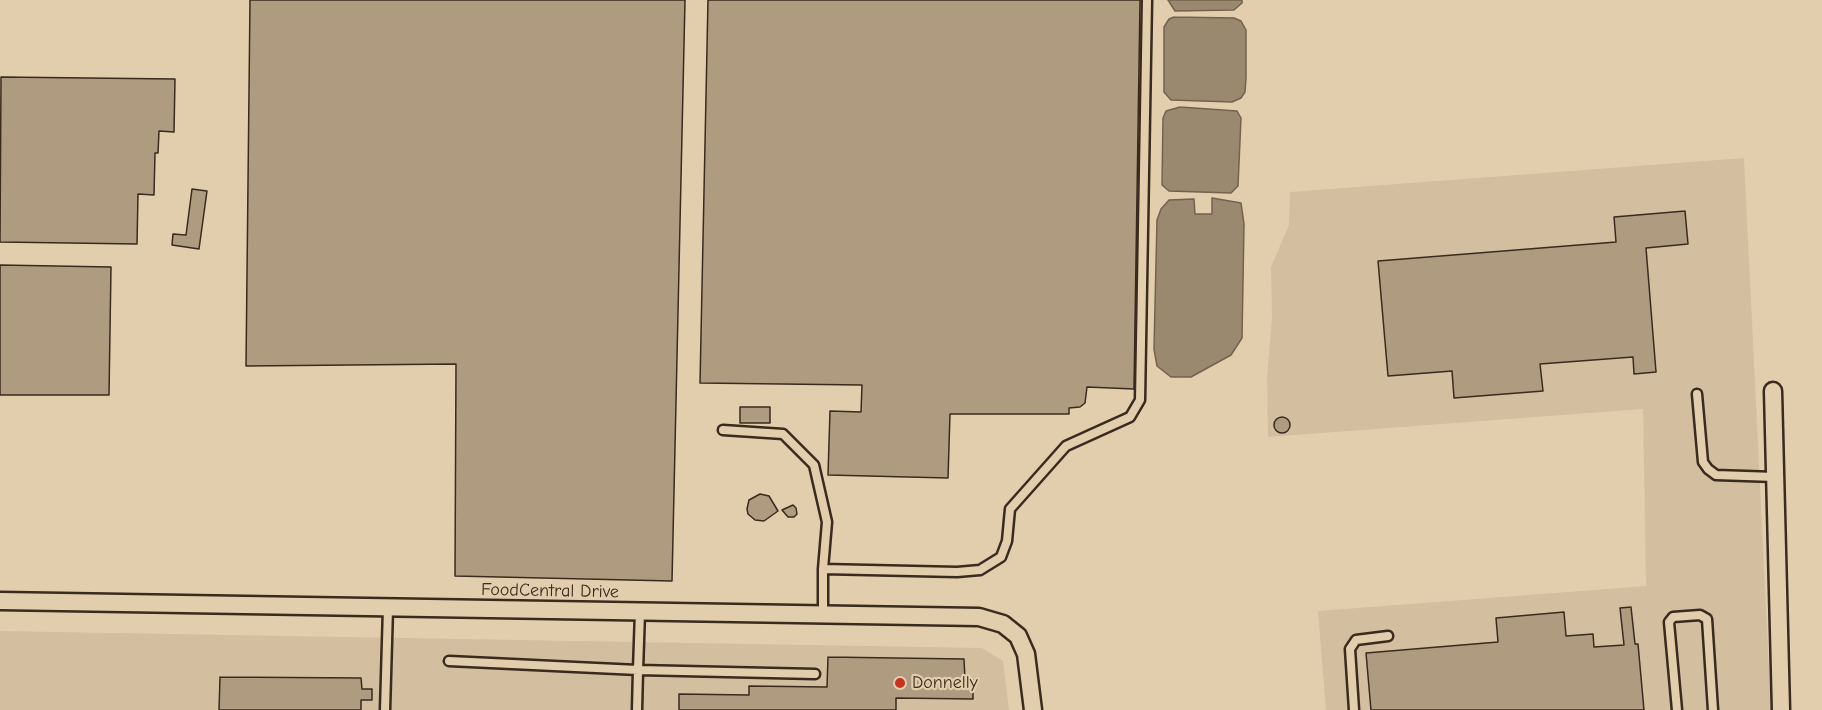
<!DOCTYPE html>
<html>
<head>
<meta charset="utf-8">
<style>
	body { margin:0 }
	canvas { display:block; background:#e2cead }
</style>
</head>
<body>
<canvas width="1822" height="710"></canvas>
<script>
const ctx = document.querySelector('canvas').getContext('2d');
ctx.lineJoin = 'round';
function fillPath(path, color) {
  ctx.fillStyle = color;
  ctx.fill(path, 'evenodd');
}
function poly(rows) {
  const path = new Path2D();
  for (const r of rows) {
    if (r.length === 3) {
      path.moveTo(r[0] + r[2], r[1]);
      path.arc(r[0], r[1], r[2], 0, 2 * Math.PI);
      continue;
    }
    path.moveTo(r[0], r[1]);
    for (let i = 2; i < r.length; i += 2) path.lineTo(r[i], r[i + 1]);
  }
  return path;
}
function strokePath(path, color, width, dash) {
  ctx.strokeStyle = color;
  ctx.lineWidth = width;
  ctx.lineCap = dash ? 'butt' : 'round';
  ctx.setLineDash(dash || []);
  ctx.stroke(path);
}
function label(font, color, halo, rows, align = 'center') {
  ctx.font = font + ' "Comic Neue",sans-serif';
  ctx.lineWidth = 4.5;
  ctx.setLineDash([]);
  ctx.textBaseline = 'middle';
  ctx.strokeStyle = halo;
  ctx.fillStyle = color;
  for (const [text, x, y, turn = 0] of rows) {
    ctx.save();
    ctx.translate(x, y);
    ctx.rotate((+turn || 0) * Math.PI / 180);
    ctx.textAlign = isNaN(turn) ? turn : align;
    if (halo) ctx.strokeText(text, 0, 0);
    ctx.fillText(text, 0, 0);
    ctx.restore();
  }
}
fillPath(poly([
	[1744,158,1771,710,1326,710,1318,611,1646,586,1643,409,1268,437,1267,378,1272,318,1271,267,1289,225,1290,192],
	[0,631,982,648,1003,661,1009,710,0,710]
]), '#d3bfa0');
const water = poly([
	[1168,0,1242,0,1242,3,1234,10,1175,11,1168,0],
	[1174,17,1234,18,1241,21,1246,30,1246,78,1245,92,1241,98,1232,102,1171,100,1164,92,1164,27,1169,19,1174,17],
	[1180,107,1237,111,1241,118,1238,186,1231,193,1169,191,1162,185,1163,118,1166,111,1180,107],
	[1212,198,1241,203,1244,224,1242,338,1231,355,1191,377,1171,377,1157,366,1154,349,1157,220,1161,209,1169,200,1194,199,1195,214,1212,214,1212,198]
]);
fillPath(water, '#9a886f');
strokePath(water, '#74624f', 1.5);
const building = poly([
	[250,0,685,0,672,581,455,576,456,364,246,366,250,0],
	[708,0,1140,0,1134,389,1087,387,1085,403,1080,407,1069,408,1069,414,950,414,948,478,828,475,830,411,861,412,862,385,700,383,708,0],
	[1,77,175,79,174,132,159,131,158,153,155,153,154,195,138,194,137,244,0,242,1,77],
	[192,189,207,191,199,249,172,245,173,234,186,235,192,189],
	[1685,211,1688,244,1646,248,1656,372,1634,374,1633,357,1540,364,1543,391,1454,398,1452,371,1388,376,1378,261,1616,242,1614,217,1685,211],
	[0,265,111,267,109,395,0,395,0,265],
	[740,407,770,407,770,423,740,423,740,407],
	[1282,425,8],
	[760,494,769,496,778,511,764,521,755,520,748,514,747,509,749,500,760,494],
	[793,505,796,508,797,514,794,517,788,517,782,510,793,505],
	[1631,607,1635,644,1638,644,1644,710,1371,710,1366,653,1498,642,1496,618,1564,612,1566,636,1593,634,1594,647,1624,645,1620,608,1631,607],
	[828,657,964,659,965,680,973,680,973,699,896,698,896,710,679,710,679,694,749,695,749,686,827,687,828,657],
	[220,677,361,678,362,689,372,689,372,700,361,700,361,710,219,710,220,677]
]);
fillPath(building, '#af9b80');
strokePath(building, '#3b2a1e', 1.5);
const lane = poly([
	[1697,394,1703,462,1708,469,1716,475,1775,477],
	[723,430,783,434,814,465,827,522,823,569],
	[823,614,823,569,957,572,980,570,1001,557,1007,541,1010,509,1066,446,1130,417,1140,400,1147,0],
	[449,661,638,670,640,612],
	[385,710,388,608],
	[637,710,638,670,815,674],
	[1354,710,1350,649,1356,640,1388,636],
	[1677,710,1669,622,1673,617,1700,615,1707,619,1713,710]
]);
const street = poly([
	[1773,391,1781,710],
	[0,601,979,617,1003,624,1018,636,1026,654,1033,710]
]);
strokePath(lane, '#3b2a1e', 13);
strokePath(street, '#3b2a1e', 21);
strokePath(lane, '#e2cead', 8);
strokePath(street, '#e2cead', 16);
for (const [x, y, r, color] of [
	[900,683,6,"#c8321e"]
]) {
  const dot = new Path2D();
  dot.arc(x, y, r, 0, 2 * Math.PI);
  ctx.fillStyle = color;
  ctx.fill(dot);
  strokePath(dot, '#e2cead', 2);
}
label('18px', '#3b2a1e', '#e2cead', [
	["FoodCentral Drive",550,591,1]
]);
label('18px', '#3b2a1e', '#e2cead', [
	["Donnelly",912,683]
], 'left');
</script>
</body>
</html>
